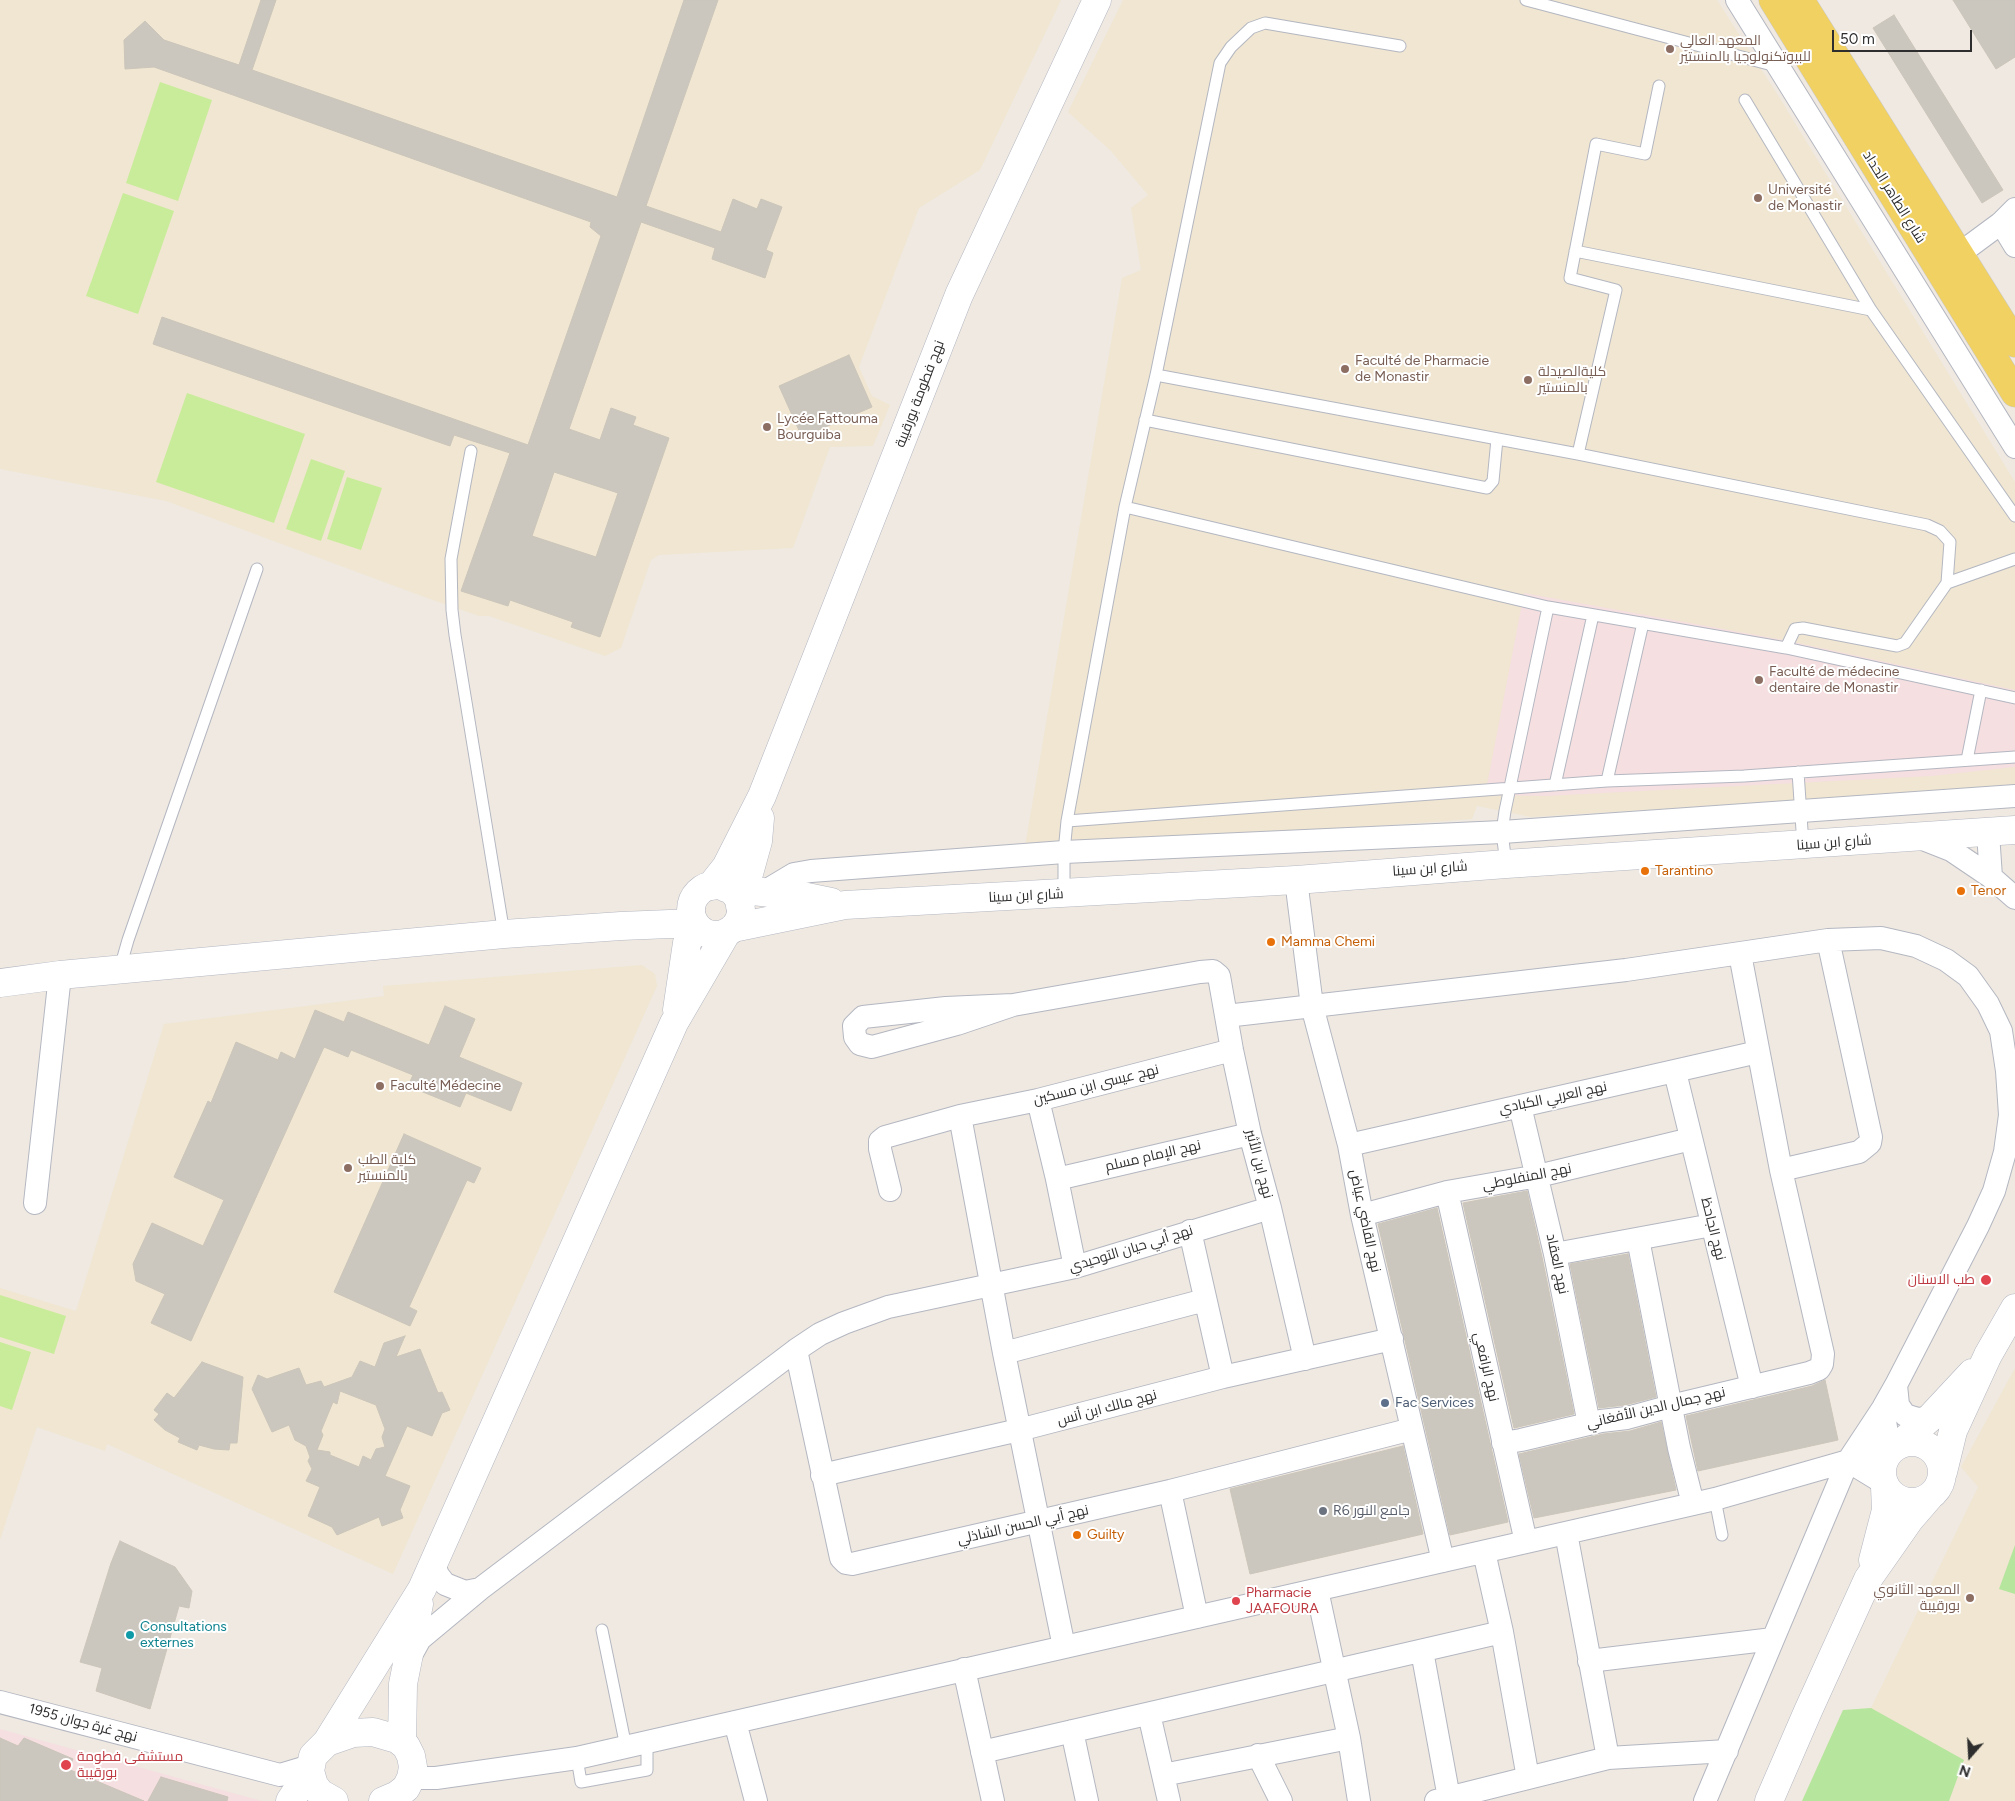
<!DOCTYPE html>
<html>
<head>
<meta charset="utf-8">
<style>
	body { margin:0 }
	#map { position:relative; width:2015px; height:1801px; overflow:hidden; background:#efe9e1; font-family:Figtree,sans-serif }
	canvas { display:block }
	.north { position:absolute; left:1945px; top:1731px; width:50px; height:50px; -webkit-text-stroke:4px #fff; paint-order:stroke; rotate:199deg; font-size:14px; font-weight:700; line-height:20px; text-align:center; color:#2e2e2e }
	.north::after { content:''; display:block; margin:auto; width:18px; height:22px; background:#2e2e2e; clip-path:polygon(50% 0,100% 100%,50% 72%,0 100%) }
	.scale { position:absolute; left:1832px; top:30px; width:140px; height:22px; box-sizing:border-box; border:2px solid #2e2e2e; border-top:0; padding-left:6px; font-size:15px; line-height:18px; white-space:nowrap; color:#2e2e2e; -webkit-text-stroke:4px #fff; paint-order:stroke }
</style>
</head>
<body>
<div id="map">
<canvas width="2015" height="1801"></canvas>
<div class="north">N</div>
<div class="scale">50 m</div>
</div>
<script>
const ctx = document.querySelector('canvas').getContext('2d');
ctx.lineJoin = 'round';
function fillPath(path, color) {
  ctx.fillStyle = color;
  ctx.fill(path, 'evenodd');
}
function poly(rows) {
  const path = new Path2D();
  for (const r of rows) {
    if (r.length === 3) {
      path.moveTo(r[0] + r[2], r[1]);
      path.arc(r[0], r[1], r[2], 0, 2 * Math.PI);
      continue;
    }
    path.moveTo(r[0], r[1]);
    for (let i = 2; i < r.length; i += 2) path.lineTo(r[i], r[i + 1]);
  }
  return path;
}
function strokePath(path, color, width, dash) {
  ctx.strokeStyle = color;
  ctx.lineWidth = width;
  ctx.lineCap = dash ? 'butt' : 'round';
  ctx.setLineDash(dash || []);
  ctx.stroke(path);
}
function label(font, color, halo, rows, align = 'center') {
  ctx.font = font + ' Figtree,Cairo,sans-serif';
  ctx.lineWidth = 4;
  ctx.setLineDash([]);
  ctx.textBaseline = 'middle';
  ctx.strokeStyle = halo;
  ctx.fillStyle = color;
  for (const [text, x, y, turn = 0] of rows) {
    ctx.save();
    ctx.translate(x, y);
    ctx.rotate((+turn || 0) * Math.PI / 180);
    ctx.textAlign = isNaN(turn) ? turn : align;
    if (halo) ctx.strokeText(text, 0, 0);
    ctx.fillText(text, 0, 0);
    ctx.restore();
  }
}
fillPath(poly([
	[0,0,1061,0,980,170,919,208,859,367,872,396,890,405,873,446,830,447,793,548,659,555,651,560,621,648,605,656,489,616,479,616,427,598,166,501,0,469],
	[1123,0,1717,0,1779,97,2015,482,2015,787,1531,817,1477,806,1472,819,1024,852,1122,278,1141,270,1131,208,1148,195,1111,151,1068,112],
	[642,965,655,974,657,986,393,1574,107,1444,105,1451,37,1427,0,1540,0,1288,76,1311,164,1024,384,996,383,986],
	[2015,1368,2015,1801,1802,1801,1843,1710,1871,1708,1978,1487,1961,1467]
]), '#f0e6d1');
fillPath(poly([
	[1524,593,1784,640,2015,690,2015,767,1932,776,1546,796,1485,795],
	[0,1729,262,1801,0,1801]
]), '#f5dfe0');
fillPath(poly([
	[2015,1545,2015,1594,1999,1589],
	[1871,1708,1964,1760,1949,1801,1802,1801,1843,1710]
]), '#b6e59e');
fillPath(poly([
	[160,82,212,100,178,201,126,183],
	[123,193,174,211,138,314,86,296],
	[187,393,305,434,274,523,156,482],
	[311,459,345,471,321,541,286,529],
	[347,477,382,488,361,550,327,539],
	[0,1295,66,1316,54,1354,0,1337],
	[0,1342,31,1352,12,1410,0,1406]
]), '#c9ec9a');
const building = poly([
	[261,0,276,0,252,70,617,197,684,0,718,0,646,206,721,232,733,199,757,209,761,199,782,207,766,250,773,253,765,278,712,259,715,248,641,222,569,429,600,440,611,408,636,417,633,425,669,438,600,637,571,627,573,622,510,600,508,606,461,591,510,453,454,435,450,446,153,344,162,317,528,445,601,236,590,227,591,222,154,67,125,69,124,40,145,21,164,40,239,65,261,0],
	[554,472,618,493,596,557,532,536,554,472],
	[1953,0,2015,0,2015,57,1996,69,1953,0],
	[1894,15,2003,190,1982,203,1873,28,1894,15],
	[849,355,872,407,802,437,779,386,849,355],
	[445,1006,475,1019,459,1057,522,1083,511,1111,466,1093,460,1107,408,1086,413,1075,351,1050,348,1057,324,1047,191,1341,151,1323,165,1294,136,1281,133,1264,152,1223,203,1246,224,1200,174,1177,208,1101,211,1103,236,1042,278,1060,281,1052,295,1059,315,1010,344,1022,348,1012,429,1045,445,1006],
	[404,1134,481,1168,474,1183,467,1180,409,1307,417,1311,410,1326,334,1292,404,1134],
	[1527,1191,1542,1257,1574,1414,1514,1428,1463,1203,1527,1191],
	[1437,1208,1508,1522,1450,1535,1378,1224,1437,1208],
	[1628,1254,1656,1397,1625,1405,1599,1408,1570,1264,1628,1254],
	[405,1336,396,1357,420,1349,438,1393,442,1392,450,1410,442,1413,432,1436,407,1426,385,1476,410,1486,400,1510,403,1518,382,1526,379,1517,337,1535,332,1527,308,1516,320,1487,306,1481,312,1469,308,1461,310,1457,306,1446,295,1440,289,1425,272,1432,252,1389,258,1375,267,1379,299,1368,306,1385,321,1381,324,1387,352,1377,360,1361,375,1367,384,1343,405,1336],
	[340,1391,376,1405,385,1429,382,1437,385,1447,376,1449,371,1460,363,1456,359,1467,330,1455,330,1452,317,1450,323,1435,321,1431,333,1402,337,1404,340,1391],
	[202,1362,243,1377,237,1443,230,1443,229,1450,214,1449,199,1445,197,1450,178,1442,180,1438,165,1430,154,1420,159,1414,154,1410,167,1393,174,1398,202,1362],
	[1825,1380,1838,1440,1698,1471,1686,1416,1812,1386,1825,1380],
	[1661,1422,1676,1490,1534,1518,1519,1454,1603,1434,1630,1431,1661,1422],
	[1403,1446,1423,1534,1250,1574,1230,1489,1403,1446],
	[120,1541,175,1567,192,1591,189,1608,179,1606,150,1709,96,1691,102,1668,80,1662,111,1563,120,1541],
	[0,1738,18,1746,24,1738,73,1759,68,1769,144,1801,0,1801,0,1738],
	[161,1777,228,1797,227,1801,148,1801,161,1777]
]);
fillPath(building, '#cbc7bf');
strokePath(building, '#cbc5ba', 1);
const service = poly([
	[1526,0,1776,66],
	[1745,100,1871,310,2015,516],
	[1575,251,1871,310],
	[1156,375,1578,454,1927,525,1940,531,1950,542,1947,583,1905,643,1897,646,1803,628,1795,629,1786,648],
	[1145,420,1487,488,1493,481,1497,439],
	[471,451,451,559,452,610,455,635,504,934],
	[1578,454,1616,290,1570,278,1596,144,1645,154,1659,86],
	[1125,507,1548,607,1786,648,2015,698],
	[1947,583,2015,559],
	[1967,760,1981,690],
	[1798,772,1803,845],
	[1607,781,1744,776,2015,757],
	[1555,785,1593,615],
	[1067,821,1607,781,1643,623],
	[1506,864,1502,832,1505,811,1548,607],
	[1064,894,1064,852,1067,821,1125,507,1156,375,1220,63,1231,47,1251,28,1265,23,1400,46],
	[120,968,128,940,257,569],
	[1715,1499,1722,1535],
	[602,1630,626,1747],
	[577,1758,581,1782,647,1770,647,1742]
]);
const minor = poly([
	[1737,0,2015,447],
	[2001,223,2015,246],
	[1959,254,2001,223,2015,209],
	[1988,833,1991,877],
	[1918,837,1951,850,1991,877,2015,898],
	[1296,880,1312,1006,1349,1145,1362,1215,1443,1561],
	[764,892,794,874,811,871,1064,852,1502,832,2015,796],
	[1013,1005,946,1008,863,1017,854,1026,855,1037,860,1044,872,1047,957,1024,1013,1005,1200,972,1213,971,1219,976,1232,1050,1250,1134,1270,1208,1305,1359],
	[1226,1016,1626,970,1828,940,1881,938,1916,946,1946,960,1968,976,1988,1004,2001,1031,2007,1071,2010,1115,2005,1152,1994,1191,1978,1226,1896,1385,1883,1408,1848,1461,1705,1801],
	[1675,1072,1752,1387],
	[1038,1100,1057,1179,1075,1267],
	[1520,1106,1555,1254,1589,1424],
	[960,1116,1004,1353,1064,1647],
	[1349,1145,1758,1052],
	[1781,1170,1859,1152,1870,1143,1871,1137,1828,940],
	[1057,1179,1250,1134],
	[890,1190,880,1149,880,1141,885,1137,960,1116,1038,1100,1232,1050],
	[1447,1192,1526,1542],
	[35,1203,60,975],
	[1362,1215,1447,1192,1538,1176,1691,1139],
	[1190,1231,1223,1377],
	[1638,1239,1679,1448,1693,1504],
	[1555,1254,1712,1225],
	[796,1350,841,1558,846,1563,852,1564,1170,1491,1412,1429],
	[1004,1353,1205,1300],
	[1896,1385,1898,1405,1905,1415,1917,1419,1930,1418],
	[1883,1408,1887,1434,1892,1448,1875,1447,1848,1461,1884,1483],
	[1503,1443,1521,1440,1601,1421,1627,1418,1671,1406,1809,1373,1819,1369,1822,1364,1823,1354,1781,1170,1740,954],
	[822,1475,1019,1430,1223,1377,1392,1339],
	[1170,1491,1197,1617],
	[1566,1533,1608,1758],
	[1484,1552,1502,1632,1528,1778],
	[433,1562,438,1575,445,1584,465,1592,480,1589],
	[1317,1590,1349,1738,1359,1801],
	[1422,1651,1449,1798],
	[409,1659,420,1639,480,1589,796,1350,820,1334,844,1323,888,1307,1075,1267,1270,1208],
	[1589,1661,1773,1639],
	[964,1669,993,1801],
	[0,1702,280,1775,310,1766],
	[1149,1714,1169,1801],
	[735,1722,756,1801],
	[1072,1731,1087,1801],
	[982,1752,1502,1632],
	[1258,1755,1281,1801],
	[1163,1775,1349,1738],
	[411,1778,436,1778,577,1758,1715,1499,1848,1461],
	[1436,1801,1608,1758,1727,1751]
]);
const secondary = poly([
	[716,910,25],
	[711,886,726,867,762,796,959,295,1097,0],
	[726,888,807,897,831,902],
	[740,906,758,841,760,818],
	[733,928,845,905,1296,880,1506,864,2015,830],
	[0,983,60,975,504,934,621,926,694,923],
	[677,1010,687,943,696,925],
	[1912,1472,30],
	[1901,1443,1930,1418,1972,1373],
	[1943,1472,1953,1431,1988,1355,2015,1308],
	[1873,1560,1886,1510,1885,1487],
	[327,1742,422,1589,674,1023,727,932],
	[402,1743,403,1684,419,1604],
	[290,1801,310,1771],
	[334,1801,320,1793,314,1785,310,1771,313,1756,327,1742,353,1733,373,1732,397,1739,406,1746,411,1756,413,1767,411,1778,406,1788,397,1795,383,1801],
	[1769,1801,1808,1711,1868,1579,1910,1519,1929,1497]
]);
const primary = poly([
	[1773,0,2015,393],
	[1800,0,2015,343]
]);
strokePath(service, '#b4b7c1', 13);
strokePath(minor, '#b4b7c1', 24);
strokePath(secondary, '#b4b7c1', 29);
strokePath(primary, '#c9c9c9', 29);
strokePath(service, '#fff', 11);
strokePath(minor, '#fff', 22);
strokePath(secondary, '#fff', 28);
strokePath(primary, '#f2d163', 28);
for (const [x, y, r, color] of [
	[1670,49,5,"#8d6e63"],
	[1758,198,5,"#8d6e63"],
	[1345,369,5,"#8d6e63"],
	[1528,380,5,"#8d6e63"],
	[767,427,5,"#8d6e63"],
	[1759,680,5,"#8d6e63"],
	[1645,871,5,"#e8710a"],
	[1961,891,5,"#e8710a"],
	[1271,942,5,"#e8710a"],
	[380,1086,5,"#8d6e63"],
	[348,1168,5,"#8d6e63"],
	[1986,1280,6,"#e0444e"],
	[1385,1403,5,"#5c6f8a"],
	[1323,1511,5,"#6b7280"],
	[1077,1535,5,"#e8710a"],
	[1970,1598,5,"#8d6e63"],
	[1236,1601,5,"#e0444e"],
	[130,1635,5,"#0f9aa8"],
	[66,1765,6,"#e0444e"]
]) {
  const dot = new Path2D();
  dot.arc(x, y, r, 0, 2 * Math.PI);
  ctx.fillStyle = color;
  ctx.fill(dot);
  strokePath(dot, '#fff', 2);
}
label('14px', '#785e54', '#fff', [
	["المعهد العالي",1680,41],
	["للبيوتكنولوجيا بالمنستير",1680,57],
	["Université",1768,190],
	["de Monastir",1768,206],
	["Faculté de Pharmacie",1355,361],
	["de Monastir",1355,377],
	["كليةالصيدلة",1538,372],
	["بالمنستير",1538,388],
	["Lycée Fattouma",777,419],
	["Bourguiba",777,435],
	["Faculté de médecine",1769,672],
	["dentaire de Monastir",1769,688],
	["Faculté Médecine",390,1086],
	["كلية الطب",358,1160],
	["بالمنستير",358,1176],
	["المعهد الثانوي",1960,1590,"right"],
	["بورقيبة",1960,1606,"right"]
], 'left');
label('14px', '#2e2e2e', '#fff', [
	["شارع الطاهر الحداد",1894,197,58],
	["نهج فطومة بورقيبة",920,394,-69],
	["شارع ابن سينا",1834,843,-4],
	["شارع ابن سينا",1430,869,-4],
	["شارع ابن سينا",1026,896,-3],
	["نهج عيسى ابن مسكين",1096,1085,-14],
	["نهج العربي الكبادي",1553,1098,-12],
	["نهج الإمام مسلم",1153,1156,-13],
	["نهج ابن الأثير",1259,1164,75],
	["نهج المنفلوطي",1527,1177,-11],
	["نهج القاضي عياض",1365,1221,78],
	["نهج الجاحظ",1713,1229,76],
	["نهج أبي حيان التوحيدي",1131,1249,-17],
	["نهج العقاد",1557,1264,78],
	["نهج الرافعي",1486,1367,77],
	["نهج مالك ابن أنس",1107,1408,-15],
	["نهج جمال الدين الأفغاني",1656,1408,-13],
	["نهج أبي الحسن الشاذلي",1023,1525,-13],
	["نهج غرة جوان 1955",83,1723,15]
]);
label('14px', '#c56008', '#fff', [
	["Tarantino",1655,871],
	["Tenor",1971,891],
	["Mamma Chemi",1281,942],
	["Guilty",1087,1535]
], 'left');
label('14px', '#be3a42', '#fff', [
	["طب الاسنان",1975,1280,"right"],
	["Pharmacie",1246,1593],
	["JAAFOURA",1246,1609],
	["مستشفى فطومة",77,1757],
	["بورقيبة",77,1773]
], 'left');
label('14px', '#4e5e75', '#fff', [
	["Fac Services",1395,1403]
], 'left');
label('14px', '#5b616d', '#fff', [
	["R6 جامع النور",1333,1511]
], 'left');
label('14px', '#0d838f', '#fff', [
	["Consultations",140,1627],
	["externes",140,1643]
], 'left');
</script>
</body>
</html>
